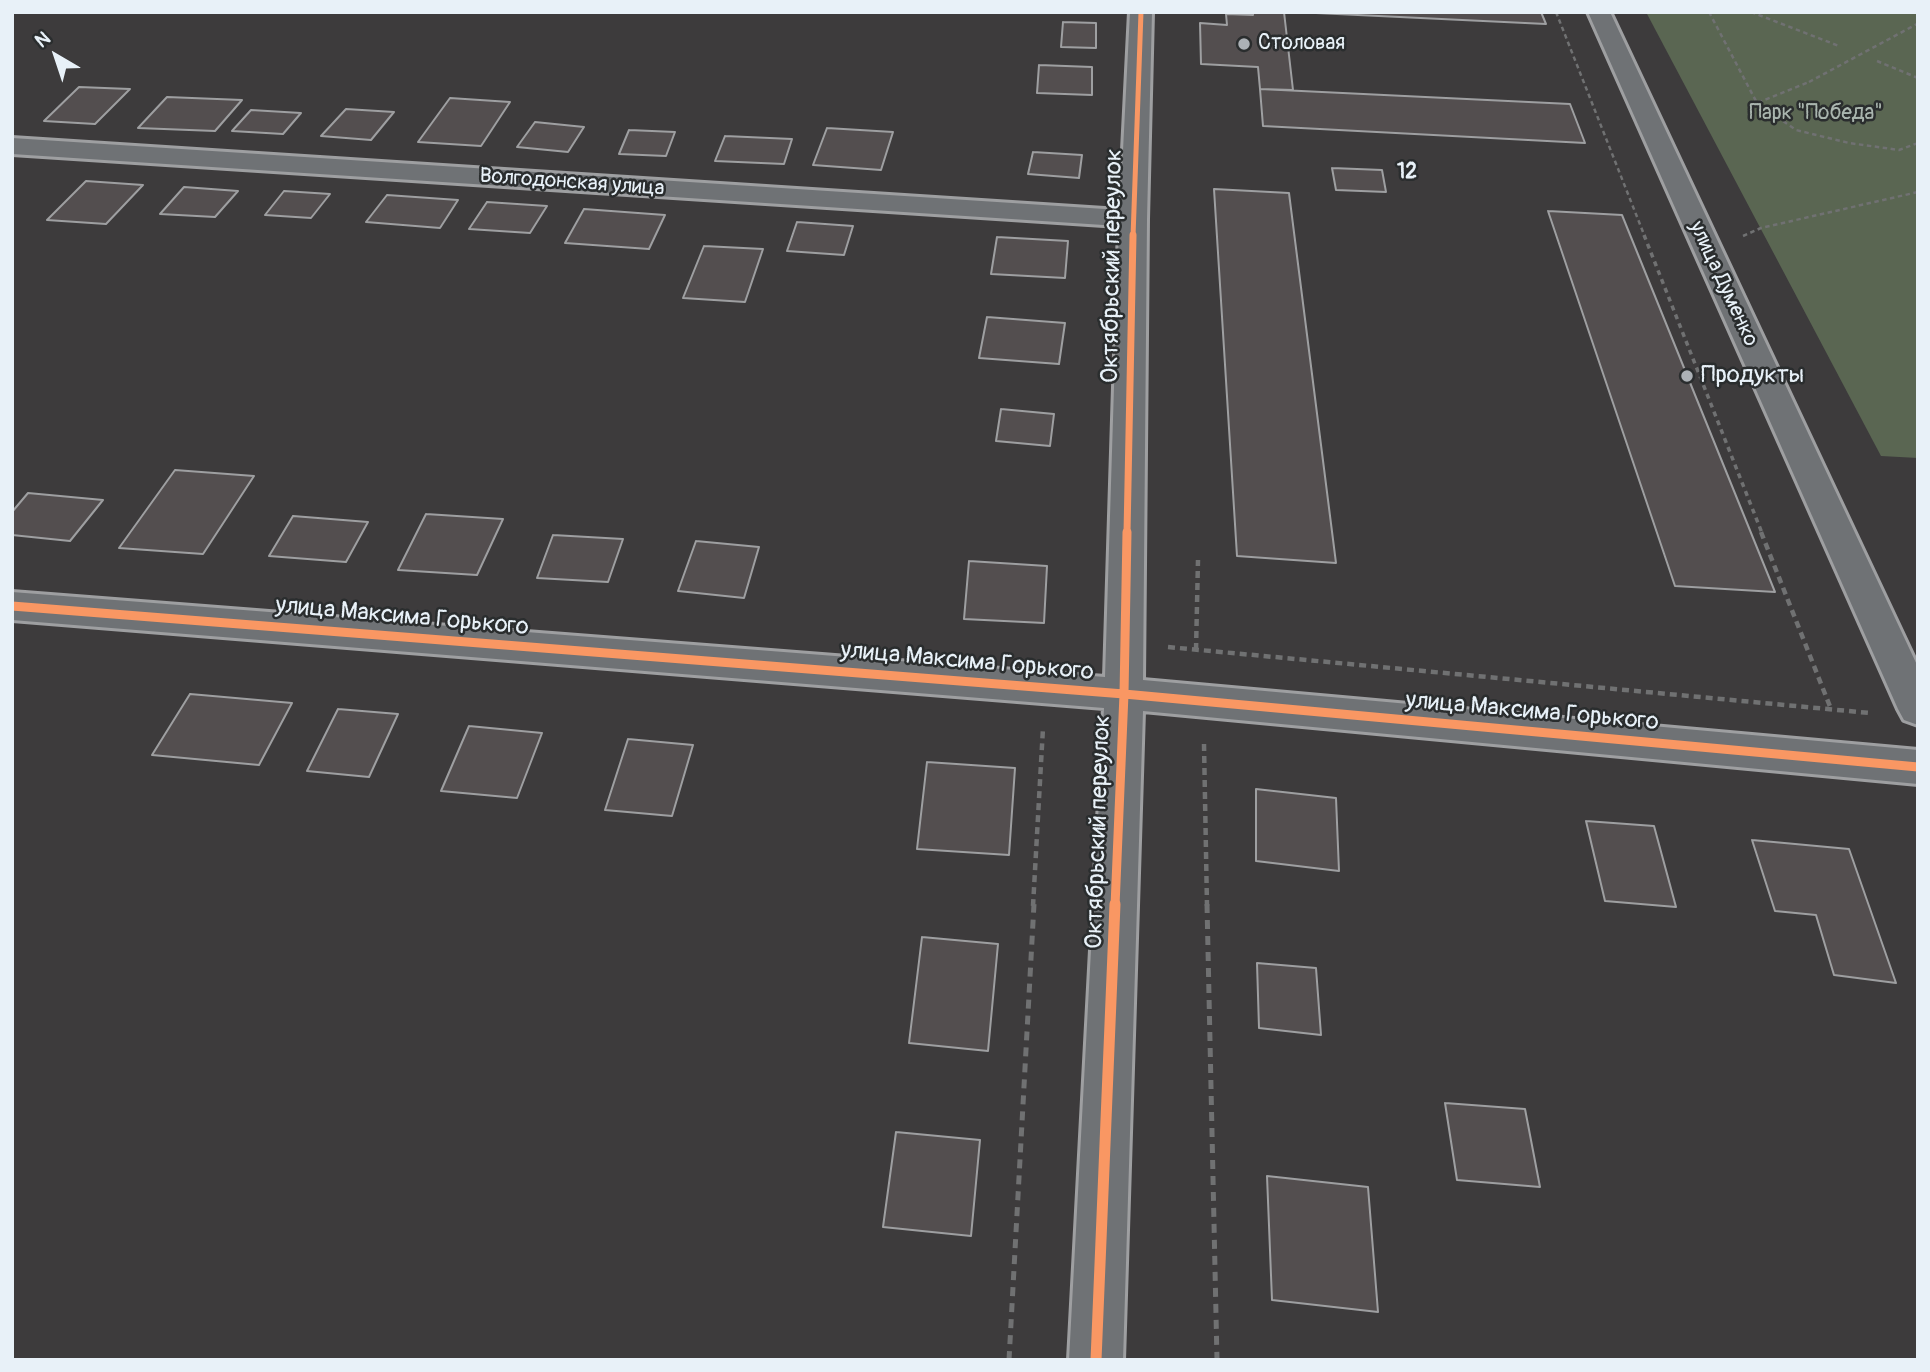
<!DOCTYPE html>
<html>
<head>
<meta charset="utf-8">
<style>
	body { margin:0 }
	#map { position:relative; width:1930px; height:1372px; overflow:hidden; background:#3d3b3c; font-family:Pangolin,sans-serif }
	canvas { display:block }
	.frame { position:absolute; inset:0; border:14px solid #e8f1f8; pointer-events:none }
	.north { position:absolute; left:21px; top:21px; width:70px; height:70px; -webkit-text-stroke:5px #2a2d2e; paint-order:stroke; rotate:321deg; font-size:19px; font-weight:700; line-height:28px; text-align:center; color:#e8f1f8 }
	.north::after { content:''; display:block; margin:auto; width:24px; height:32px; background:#e8f1f8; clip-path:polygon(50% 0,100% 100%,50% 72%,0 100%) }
</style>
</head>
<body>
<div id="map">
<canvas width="1930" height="1372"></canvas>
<div class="frame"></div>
<div class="north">N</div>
</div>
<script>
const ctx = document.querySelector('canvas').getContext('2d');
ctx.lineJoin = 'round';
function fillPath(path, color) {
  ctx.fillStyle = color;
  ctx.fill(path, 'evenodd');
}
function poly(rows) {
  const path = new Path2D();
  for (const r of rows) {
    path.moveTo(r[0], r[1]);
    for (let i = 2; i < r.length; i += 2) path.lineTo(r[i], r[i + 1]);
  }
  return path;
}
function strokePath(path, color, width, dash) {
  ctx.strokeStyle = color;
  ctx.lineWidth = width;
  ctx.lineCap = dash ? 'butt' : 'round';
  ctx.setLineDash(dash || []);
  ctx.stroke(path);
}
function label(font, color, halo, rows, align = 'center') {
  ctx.font = font + ' Pangolin,sans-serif';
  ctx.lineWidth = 5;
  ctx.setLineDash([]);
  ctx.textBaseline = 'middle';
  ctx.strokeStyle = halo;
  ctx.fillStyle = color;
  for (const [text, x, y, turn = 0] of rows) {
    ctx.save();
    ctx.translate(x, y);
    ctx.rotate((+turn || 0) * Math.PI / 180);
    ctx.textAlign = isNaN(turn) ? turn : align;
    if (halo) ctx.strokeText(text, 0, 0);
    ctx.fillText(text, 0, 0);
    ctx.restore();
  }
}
fillPath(poly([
	[1646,12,1918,12,1918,458,1881,456]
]), '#5a6652');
const building = poly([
	[1253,12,1284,12,1293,90,1260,89,1258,67,1201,64,1200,23,1227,25,1226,14,1253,15,1253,12],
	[1295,12,1541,12,1546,24,1295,12],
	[1063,22,1096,23,1096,48,1061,47,1063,22],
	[1039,65,1092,67,1092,95,1037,93,1039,65],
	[79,87,130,89,95,124,44,121,79,87],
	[1260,89,1570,104,1585,143,1263,126,1260,89],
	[167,97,242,100,215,131,138,128,167,97],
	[450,98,510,102,481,146,418,142,450,98],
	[346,109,394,112,371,140,321,136,346,109],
	[251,110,301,113,283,134,232,131,251,110],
	[535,122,584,127,568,152,517,147,535,122],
	[827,128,893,132,881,170,813,165,827,128],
	[629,130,675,132,666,156,619,154,629,130],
	[725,136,792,139,784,164,715,161,725,136],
	[1033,152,1082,155,1079,178,1028,174,1033,152],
	[1332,168,1382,170,1386,192,1336,190,1332,168],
	[86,181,143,185,106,224,47,220,86,181],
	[184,187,238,191,215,217,160,214,184,187],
	[1214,189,1289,193,1336,563,1237,556,1214,189],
	[284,191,330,194,311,218,265,215,284,191],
	[387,195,458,200,440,228,366,222,387,195],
	[487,202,547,206,530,233,469,229,487,202],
	[584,209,665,215,649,249,565,243,584,209],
	[1548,211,1622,215,1775,592,1675,586,1548,211],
	[797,222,853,226,844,255,787,251,797,222],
	[997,237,1068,241,1065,278,991,274,997,237],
	[704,246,763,249,745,302,683,298,704,246],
	[987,317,1065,323,1059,364,979,358,987,317],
	[1001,409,1054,414,1050,446,996,441,1001,409],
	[175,470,254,476,203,554,119,548,175,470],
	[28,493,103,500,70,541,12,535,12,512,28,493],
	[426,514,503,519,477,575,398,570,426,514],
	[293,516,368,522,346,562,269,556,293,516],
	[553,535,623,539,608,582,537,578,553,535],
	[696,541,759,547,744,598,678,591,696,541],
	[969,561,1047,566,1044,623,964,619,969,561],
	[190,694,292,703,259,765,152,755,190,694],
	[338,709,398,714,369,777,307,771,338,709],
	[469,726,542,733,517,798,441,791,469,726],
	[628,739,693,745,672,816,605,810,628,739],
	[927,762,1015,768,1009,855,917,849,927,762],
	[1256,789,1336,798,1339,871,1256,861,1256,789],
	[1586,821,1654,826,1676,907,1605,901,1586,821],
	[1752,840,1849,849,1896,983,1834,975,1816,915,1775,911,1752,840],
	[922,937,998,944,988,1051,909,1043,922,937],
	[1257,963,1316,968,1321,1035,1259,1028,1257,963],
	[1445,1103,1525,1109,1540,1187,1457,1180,1445,1103],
	[896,1132,980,1140,971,1236,883,1227,896,1132],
	[1267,1176,1368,1187,1378,1312,1272,1300,1267,1176]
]);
fillPath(building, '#534e4f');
strokePath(building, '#9e9fa1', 2);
const minor = poly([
	[1130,12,1152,12,1147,219,1143,680,1918,750,1918,784,1143,711,1123,1360,1069,1360,1104,708,12,620,12,592,1105,677,1119,226,12,154,12,138,1120,210,1130,12],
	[1588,12,1610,12,1918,667,1918,725,1904,720,1898,709,1588,12]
]);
strokePath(minor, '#9e9fa1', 6);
strokePath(poly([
	[1556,12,1645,237],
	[1709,12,1757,103,1809,82],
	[1751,12,1839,46],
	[1877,61,1918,78],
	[1757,103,1796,130,1849,143,1899,150,1918,143],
	[1743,236,1761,228,1918,192]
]), '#707172', 2.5, [4.5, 3.5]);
strokePath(poly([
	[1644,235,1762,533]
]), '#707172', 3.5, [5, 4.5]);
strokePath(poly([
	[1761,532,1831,709],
	[1168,647,1870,713],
	[1196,650,1198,560],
	[1204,744,1207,906],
	[1033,906,1043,728]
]), '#707172', 4.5, [7, 5]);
strokePath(poly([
	[1207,904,1217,1360],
	[1009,1360,1034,904]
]), '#707172', 5, [9, 7]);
fillPath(minor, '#6f7275');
strokePath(poly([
	[1809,82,1917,24]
]), '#707172', 2.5, [4.5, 3.5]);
strokePath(poly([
	[1133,237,1141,12]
]), '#f99763', 5);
strokePath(poly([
	[1127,533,1133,235]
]), '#f99763', 7);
strokePath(poly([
	[12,606,1124,694,1918,767],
	[1115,906,1124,694,1127,532]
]), '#f99763', 9);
strokePath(poly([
	[1096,1360,1115,904]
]), '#f99763', 11);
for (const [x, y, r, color] of [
	[1244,44,7,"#acb1b6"],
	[1687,376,7,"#acb1b6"]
]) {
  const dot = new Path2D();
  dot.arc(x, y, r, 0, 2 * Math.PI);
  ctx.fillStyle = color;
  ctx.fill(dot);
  strokePath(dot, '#2a2d2e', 2.5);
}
label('21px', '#e8f1f8', '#2a2d2e', [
	["Столовая",1258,44]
], 'left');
label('21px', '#aab6af', '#2a2d2e', [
	["Парк \"Победа\"",1816,114]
]);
label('bold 21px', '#e8f1f8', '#2a2d2e', [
	["12",1407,173]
]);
label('21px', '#e8f1f8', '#2a2d2e', [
	["Волгодонская улица",572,183,4],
	["улица Думенко",1723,284,65]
]);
label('24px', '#e8f1f8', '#2a2d2e', [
	["Октябрьский переулок",1113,266,-89],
	["улица Максима Горького",402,617,5],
	["улица Максима Горького",967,662,5],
	["улица Максима Горького",1532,712,5],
	["Октябрьский переулок",1099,832,-88]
]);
label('24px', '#e8f1f8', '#2a2d2e', [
	["Продукты",1701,376]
], 'left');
</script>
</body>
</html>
